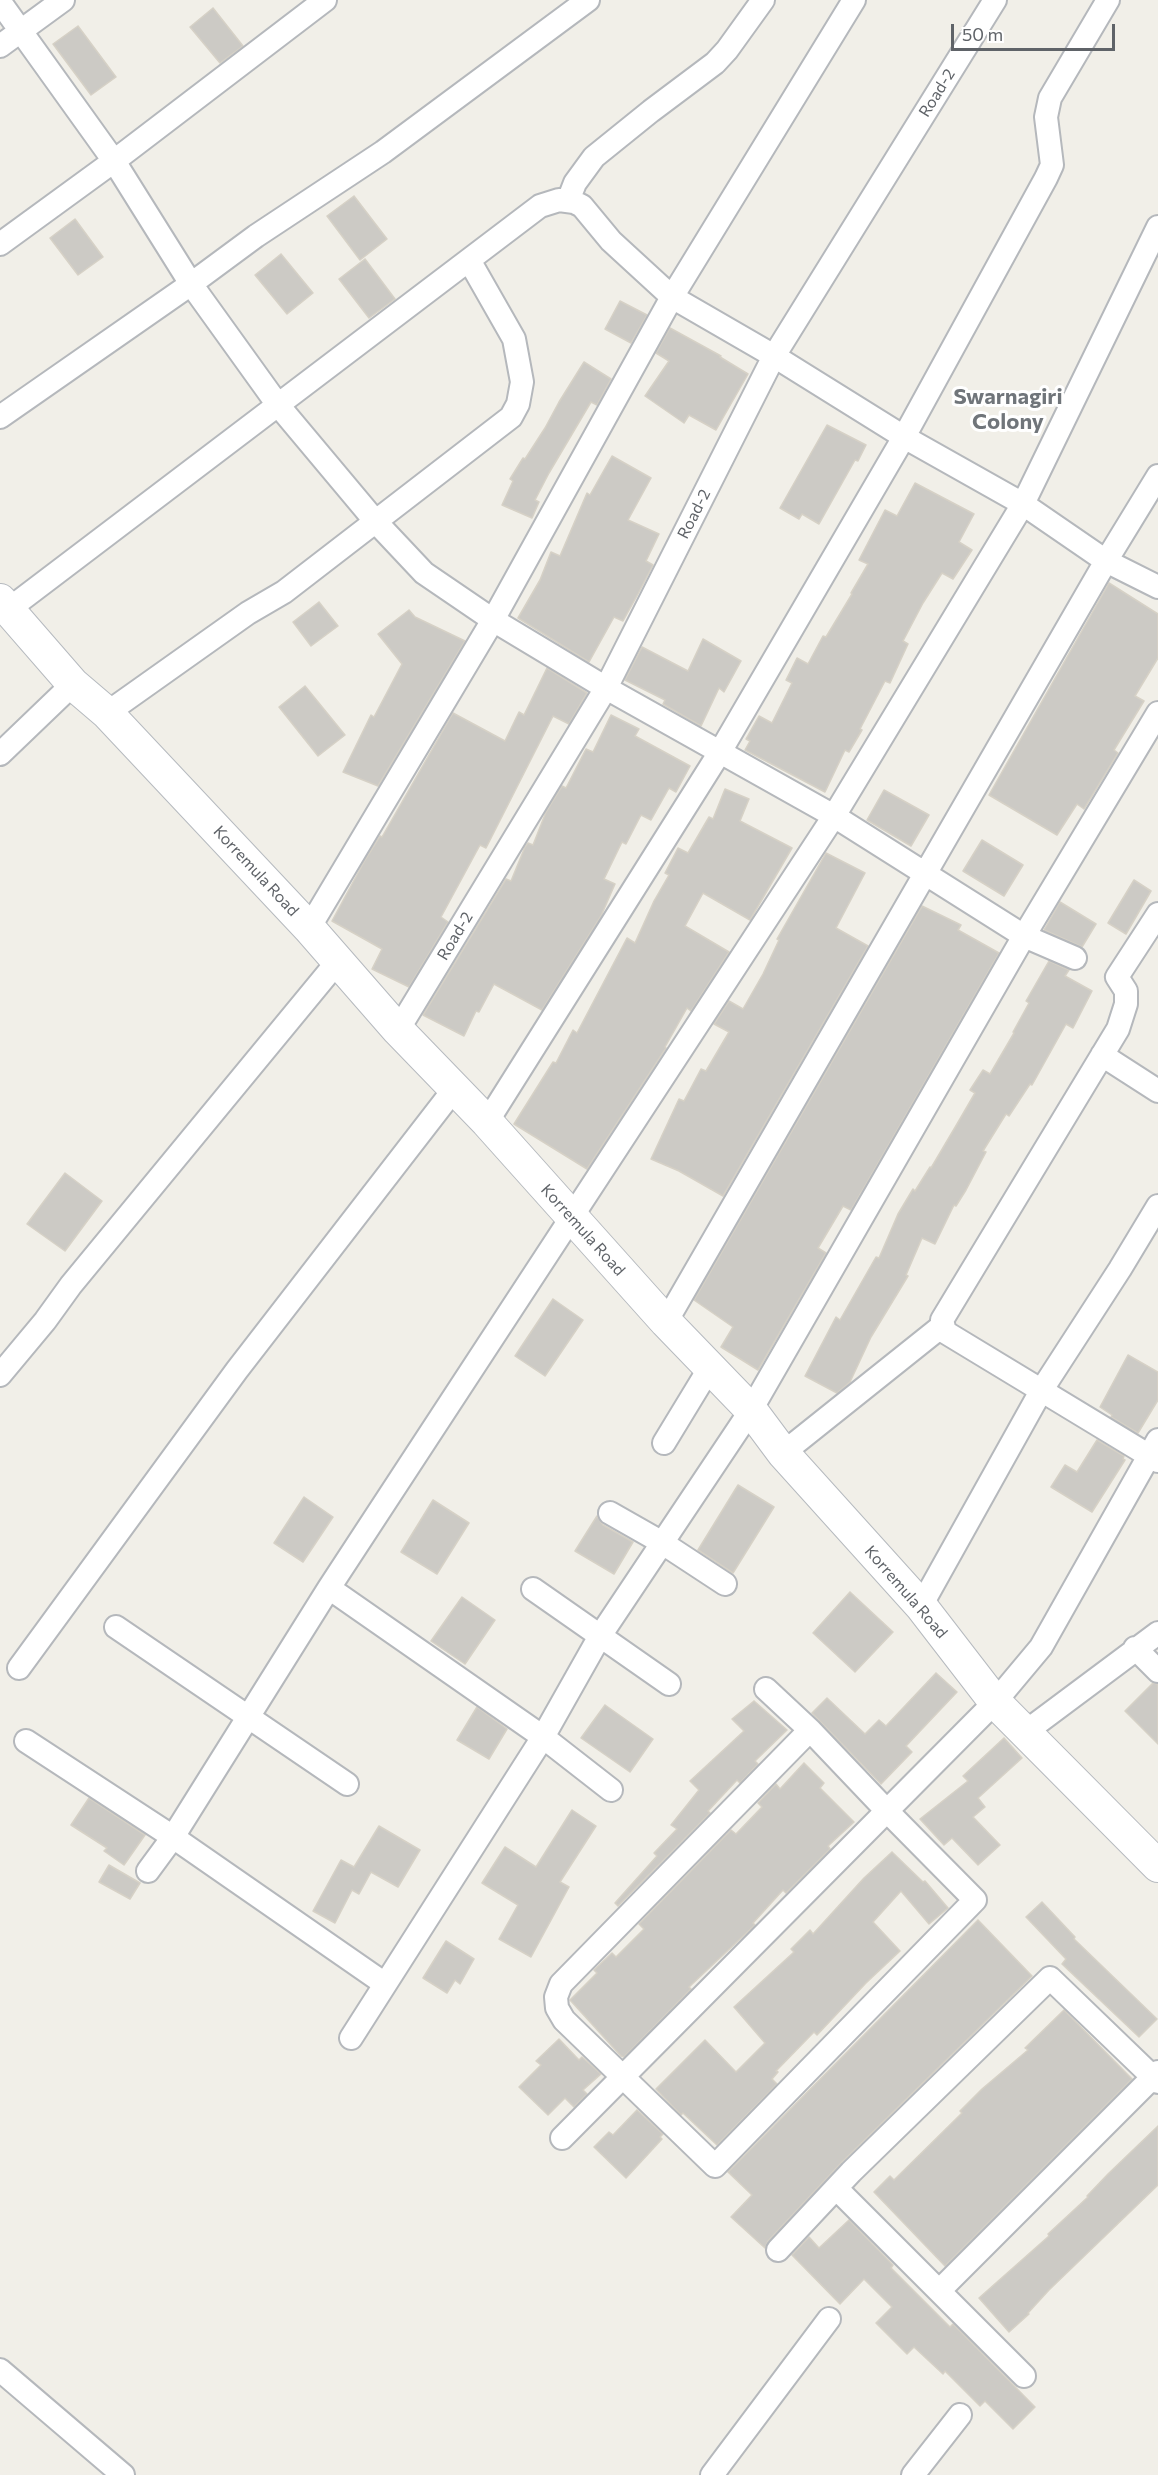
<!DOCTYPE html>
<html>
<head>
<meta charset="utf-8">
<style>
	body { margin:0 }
	#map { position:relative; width:1158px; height:2475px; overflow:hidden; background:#f1efe8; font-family:Commissioner,sans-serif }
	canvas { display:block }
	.scale { position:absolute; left:951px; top:24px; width:164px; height:27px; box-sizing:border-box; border:3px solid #5f6368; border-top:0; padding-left:8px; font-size:18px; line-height:21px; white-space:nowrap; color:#5f6368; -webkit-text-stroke:4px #fff; paint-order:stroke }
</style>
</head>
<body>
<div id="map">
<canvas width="1158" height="2475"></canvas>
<div class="scale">50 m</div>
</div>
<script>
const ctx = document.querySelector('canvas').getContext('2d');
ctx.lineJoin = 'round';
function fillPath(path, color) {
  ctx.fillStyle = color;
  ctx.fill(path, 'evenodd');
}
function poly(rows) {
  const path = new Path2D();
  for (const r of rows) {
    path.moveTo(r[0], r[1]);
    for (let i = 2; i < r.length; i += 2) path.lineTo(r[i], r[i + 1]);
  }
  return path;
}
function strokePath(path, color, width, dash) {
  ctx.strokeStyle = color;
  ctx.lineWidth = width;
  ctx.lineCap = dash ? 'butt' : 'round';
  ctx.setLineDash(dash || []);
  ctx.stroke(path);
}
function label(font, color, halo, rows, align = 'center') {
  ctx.font = font + ' Commissioner,sans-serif';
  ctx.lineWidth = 6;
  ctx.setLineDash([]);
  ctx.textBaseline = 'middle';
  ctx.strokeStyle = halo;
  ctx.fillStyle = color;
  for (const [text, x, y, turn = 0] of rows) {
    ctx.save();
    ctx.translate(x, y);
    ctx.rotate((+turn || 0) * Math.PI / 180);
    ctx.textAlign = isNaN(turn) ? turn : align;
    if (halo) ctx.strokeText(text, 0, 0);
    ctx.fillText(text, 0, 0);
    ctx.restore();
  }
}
const building = poly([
	[213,8,243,46,220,63,190,27,213,8],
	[78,26,116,77,91,95,53,44,78,26],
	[354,196,387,239,360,260,327,216,354,196],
	[75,219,103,257,78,275,50,238,75,219],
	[281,254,313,293,287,314,255,275,281,254],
	[365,259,395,299,369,318,339,279,365,259],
	[620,301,647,315,631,343,605,329,620,301],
	[670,328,721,356,720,357,748,374,716,430,689,415,684,423,645,396,669,361,656,353,670,328],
	[584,362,611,379,597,405,591,402,549,473,535,500,539,502,532,518,502,505,513,481,510,479,523,458,525,459,545,428,559,402,584,362],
	[827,425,866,445,858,461,855,460,819,524,802,514,799,519,780,508,827,425],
	[612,456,651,478,628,520,659,534,646,561,653,565,638,594,623,621,614,617,589,662,518,618,540,580,551,552,560,556,587,493,590,495,612,456],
	[915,483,974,514,959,542,972,550,953,579,942,573,923,603,903,641,908,644,890,683,885,681,860,729,862,730,849,752,845,750,825,792,745,750,750,741,746,739,759,716,772,723,792,683,786,680,797,658,808,664,823,636,826,637,852,594,851,593,868,564,859,560,885,510,897,516,915,483],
	[1109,583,1158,614,1158,658,1135,696,1144,701,1114,750,1118,753,1084,809,1077,804,1057,835,989,795,1109,583],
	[319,602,338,626,311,646,293,622,319,602],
	[409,610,415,617,465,641,378,786,343,772,371,715,374,717,402,664,378,634,409,610],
	[703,639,741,661,724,692,719,688,701,726,663,704,665,700,625,680,642,647,688,671,703,639],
	[547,668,587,693,569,724,553,716,486,848,480,845,441,917,448,922,409,987,372,969,382,949,332,921,365,860,380,836,382,837,453,713,505,741,519,712,524,715,547,668],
	[305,686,345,735,318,756,279,707,305,686],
	[611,715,639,729,635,736,690,766,676,792,669,788,651,820,641,815,626,844,622,842,604,879,615,884,601,916,542,1010,494,984,479,1012,476,1011,464,1036,423,1015,506,879,511,881,525,847,528,843,533,845,546,812,562,786,566,788,586,749,593,752,611,715],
	[725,789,749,799,740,821,792,848,750,920,703,893,685,926,729,952,691,1011,687,1008,665,1047,666,1048,587,1169,514,1124,553,1062,556,1063,573,1030,577,1033,627,938,635,943,654,901,669,875,665,873,678,848,688,853,709,817,713,819,725,789],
	[884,790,929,815,911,846,867,820,884,790],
	[982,840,1023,865,1004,896,963,871,982,840],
	[826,853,865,873,836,928,868,946,723,1196,679,1171,651,1159,679,1099,684,1101,701,1069,706,1071,729,1032,714,1024,729,1001,743,1009,763,974,779,940,777,939,826,853],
	[1134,880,1151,891,1126,934,1108,923,1134,880],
	[1060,902,1096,924,1082,947,1044,930,1060,902],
	[922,906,961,925,958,930,999,953,851,1210,843,1206,818,1248,826,1253,758,1370,721,1347,733,1327,694,1300,922,906],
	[1049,961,1069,970,1065,976,1092,991,1073,1028,1066,1024,1032,1085,1030,1084,1009,1116,1006,1114,983,1151,986,1152,966,1190,956,1206,954,1205,935,1244,922,1238,906,1275,908,1276,871,1337,850,1382,837,1393,805,1376,836,1317,840,1320,876,1257,879,1258,898,1214,913,1189,915,1191,930,1167,931,1168,957,1124,975,1093,970,1090,983,1070,990,1074,1014,1033,1013,1032,1029,1003,1026,1001,1049,961],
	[65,1173,102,1201,65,1251,27,1224,65,1173],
	[553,1299,583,1320,545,1376,515,1356,553,1299],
	[1128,1355,1158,1372,1158,1400,1138,1433,1111,1417,1112,1415,1100,1407,1128,1355],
	[1097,1440,1124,1456,1123,1459,1125,1460,1092,1512,1051,1487,1065,1465,1077,1472,1097,1440],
	[738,1485,774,1507,733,1573,698,1550,738,1485],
	[304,1497,333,1517,303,1562,274,1543,304,1497],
	[433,1500,469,1523,437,1574,401,1552,433,1500],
	[597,1516,603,1525,633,1542,614,1574,575,1551,597,1516],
	[850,1592,893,1632,855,1672,813,1633,850,1592],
	[462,1597,495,1620,465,1664,431,1641,462,1597],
	[936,1673,957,1692,906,1746,912,1752,881,1784,812,1713,827,1698,865,1734,879,1720,886,1726,936,1673],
	[1153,1683,1158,1684,1158,1744,1125,1711,1153,1683],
	[754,1701,787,1730,755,1761,758,1764,740,1783,737,1780,708,1811,710,1813,618,1906,615,1903,657,1856,654,1853,677,1829,671,1825,699,1790,690,1781,744,1731,732,1719,754,1701],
	[605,1705,653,1739,630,1772,581,1738,605,1705],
	[477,1707,507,1729,489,1759,457,1740,477,1707],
	[1004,1738,1022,1758,978,1798,985,1807,973,1817,1000,1845,978,1865,952,1838,944,1845,920,1819,968,1781,963,1776,1004,1738],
	[804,1763,824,1783,820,1788,854,1822,828,1846,830,1849,786,1893,783,1890,753,1923,755,1925,689,1987,691,1989,624,2057,621,2056,570,2000,597,1973,594,1970,612,1953,616,1957,644,1929,639,1924,731,1830,736,1834,762,1807,758,1803,776,1784,780,1789,804,1763],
	[89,1798,145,1835,124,1865,104,1851,107,1848,71,1825,89,1798],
	[572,1810,596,1826,560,1882,569,1887,531,1957,499,1939,518,1905,482,1883,505,1847,536,1867,572,1810],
	[379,1826,420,1850,398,1887,371,1872,359,1894,352,1890,335,1923,313,1911,341,1860,354,1867,379,1826],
	[892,1852,923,1882,925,1881,948,1908,929,1924,901,1891,873,1922,900,1951,866,1983,817,2035,814,2032,776,2071,778,2072,772,2079,777,2084,717,2145,683,2113,681,2115,656,2089,705,2040,736,2072,765,2043,734,2007,794,1952,791,1949,810,1930,813,1934,864,1878,892,1852],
	[109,1865,140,1883,130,1899,99,1882,109,1865],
	[1042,1902,1075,1937,1074,1939,1157,2019,1139,2037,1062,1964,1066,1959,1026,1917,1042,1902],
	[978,1920,1032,1976,841,2163,768,2241,765,2248,731,2217,752,2195,728,2172,978,1920],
	[446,1941,474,1959,460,1984,455,1980,447,1993,423,1978,446,1941],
	[1064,2010,1132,2079,945,2266,874,2192,890,2176,894,2180,962,2113,960,2111,982,2089,1028,2050,1025,2048,1064,2010],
	[559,2039,579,2060,582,2057,601,2074,583,2090,587,2094,574,2107,565,2098,548,2115,519,2087,541,2065,536,2061,559,2039],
	[637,2110,663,2134,660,2137,662,2139,626,2178,594,2147,609,2132,613,2135,637,2110],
	[1158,2126,1158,2185,1049,2290,1028,2313,1029,2314,1009,2332,979,2298,1049,2236,1048,2234,1088,2197,1087,2196,1108,2174,1158,2126],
	[849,2220,893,2265,891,2268,950,2327,953,2324,1035,2407,1013,2429,985,2401,980,2406,945,2371,943,2374,914,2347,907,2354,876,2323,892,2307,864,2279,840,2304,792,2255,809,2237,819,2248,849,2220]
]);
fillPath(building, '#cccac5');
strokePath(building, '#d6d1c6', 1.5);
const street = poly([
	[0,2,114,161,191,284,278,405,376,522,424,573,493,620,606,688,834,816,1024,936,1075,958],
	[0,46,63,0],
	[568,201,575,183,594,157,651,111,715,63,727,50,763,0],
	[0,244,114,161,325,0],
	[0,417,191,284,256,236,383,152,588,0],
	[9,609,540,206,559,200,574,202,582,206,611,241,672,297,774,356,904,437,1023,504,1106,561,1158,587],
	[107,713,248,613,284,592,511,417,518,404,522,382,514,339,469,260],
	[0,754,73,684],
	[1158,914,1117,977,1126,991,1126,1004,1118,1029,942,1320,945,1332,1158,1461],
	[309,928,493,620,672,297,854,0],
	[398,1030,606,688,774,356,995,0],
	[1102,1055,1158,1091],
	[487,1122,720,752,904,437,1046,178,1052,165,1046,117,1050,98,1108,0],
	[666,1322,1106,561,1158,476],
	[0,1375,45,1321,71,1285,338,961],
	[664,1443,709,1369],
	[783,1453,942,1326],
	[610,1513,661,1542,725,1584],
	[329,1588,543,1737,611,1790],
	[533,1589,669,1684],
	[921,1606,1041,1391,1120,1269,1158,1206],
	[116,1627,347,1784],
	[1135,1648,1158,1671],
	[19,1668,237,1370,455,1088],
	[766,1689,796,1717,810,1730,887,1811,975,1900,715,2166,564,2020,557,2008,556,1997,561,1984,810,1730],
	[1024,1733,1158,1633],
	[26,1741,173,1837,385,1984],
	[148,1871,173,1837,329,1588,834,816,1023,504,1158,227],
	[351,2038,543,1737,600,1636,751,1410,1024,936,1158,713],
	[562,2138,995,1702,1041,1647,1158,1440],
	[836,2188,1024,2376],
	[778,2250,851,2172,1050,1978,1158,2082],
	[940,2290,1158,2072],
	[0,2370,123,2475],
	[712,2475,829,2319],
	[913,2475,960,2415]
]);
const secondary = poly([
	[0,600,73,684,107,713,309,928,398,1030,487,1122,666,1322,751,1410,783,1453,921,1606,995,1702,1158,1866]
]);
strokePath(street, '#b5b8bc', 26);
strokePath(secondary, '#b6babf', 34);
strokePath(street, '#fff', 22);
strokePath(secondary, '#fff', 32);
label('16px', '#5f6368', '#fff', [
	["Road-2",937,93,-58],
	["Road-2",694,514,-63],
	["Korremula Road",256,871,47],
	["Road-2",455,936,-59],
	["Korremula Road",583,1230,48],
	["Korremula Road",906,1592,49]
]);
label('bold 22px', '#70757a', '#fff', [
	["Swarnagiri",1008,397],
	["Colony",1008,422]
]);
</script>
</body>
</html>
